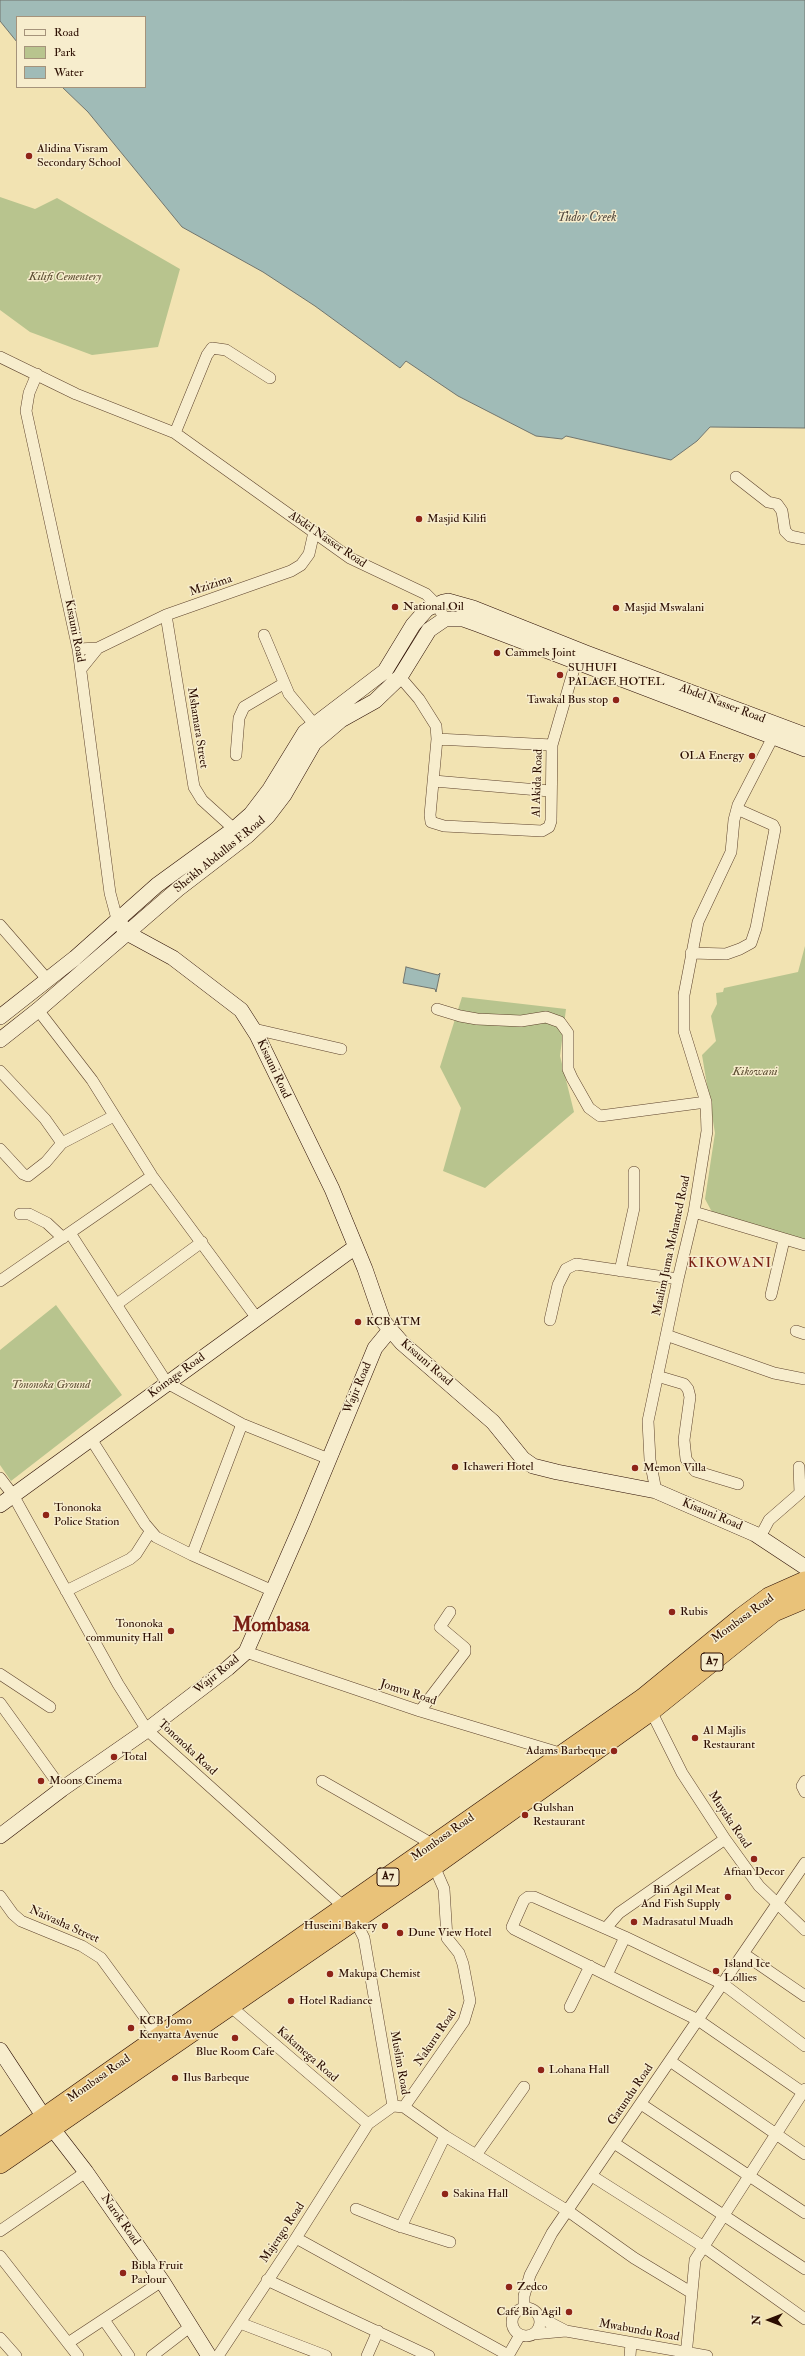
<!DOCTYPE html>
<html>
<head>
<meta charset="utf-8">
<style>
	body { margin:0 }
	#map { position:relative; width:805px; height:2356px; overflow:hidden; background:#f2e3b2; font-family:"IM FELL Double Pica",serif }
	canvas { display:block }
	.legend { position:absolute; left:16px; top:16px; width:130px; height:72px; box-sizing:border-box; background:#f7edcd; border:1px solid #a5937b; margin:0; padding:5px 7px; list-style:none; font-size:12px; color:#2b0d00 }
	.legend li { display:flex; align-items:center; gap:8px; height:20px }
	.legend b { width:20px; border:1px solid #a5937b }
	.north { position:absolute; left:749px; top:2300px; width:40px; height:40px; -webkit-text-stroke:3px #f7edcd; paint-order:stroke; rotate:270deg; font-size:11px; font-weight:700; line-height:16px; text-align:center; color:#2b0d00 }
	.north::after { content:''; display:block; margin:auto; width:14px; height:18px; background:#2b0d00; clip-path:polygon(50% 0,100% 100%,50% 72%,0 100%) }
</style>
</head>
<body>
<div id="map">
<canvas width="805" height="2356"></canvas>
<ul class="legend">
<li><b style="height:5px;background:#f7edcd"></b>Road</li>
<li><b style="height:11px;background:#b8c48e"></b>Park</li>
<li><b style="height:11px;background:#a0bbb7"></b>Water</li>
</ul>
<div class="north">N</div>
</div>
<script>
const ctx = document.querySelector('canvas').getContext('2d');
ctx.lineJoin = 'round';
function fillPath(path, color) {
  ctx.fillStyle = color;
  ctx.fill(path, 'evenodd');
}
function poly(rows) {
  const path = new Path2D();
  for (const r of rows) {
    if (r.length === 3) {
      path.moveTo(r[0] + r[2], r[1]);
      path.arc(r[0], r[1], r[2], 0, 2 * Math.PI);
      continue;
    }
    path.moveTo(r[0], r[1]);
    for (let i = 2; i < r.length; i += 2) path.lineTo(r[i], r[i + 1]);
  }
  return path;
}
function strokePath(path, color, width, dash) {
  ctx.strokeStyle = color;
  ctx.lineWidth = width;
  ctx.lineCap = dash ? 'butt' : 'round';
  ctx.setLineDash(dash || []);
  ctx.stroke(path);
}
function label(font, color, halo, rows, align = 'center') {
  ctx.font = font + ' "IM FELL Double Pica",serif';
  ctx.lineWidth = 3;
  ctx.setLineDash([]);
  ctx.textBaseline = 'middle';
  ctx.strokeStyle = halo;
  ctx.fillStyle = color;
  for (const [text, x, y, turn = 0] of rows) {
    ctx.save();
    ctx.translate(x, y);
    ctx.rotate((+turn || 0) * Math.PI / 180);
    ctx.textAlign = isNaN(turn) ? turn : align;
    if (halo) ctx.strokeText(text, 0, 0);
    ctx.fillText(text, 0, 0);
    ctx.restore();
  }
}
fillPath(poly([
	[0,197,35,209,57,198,180,269,158,347,92,355,30,332,0,310],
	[805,946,805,1240,712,1212,705,1199,715,1133,702,1055,716,1041,711,1016,717,1004,716,993,723,992,724,988,798,972],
	[462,997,566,1009,560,1056,574,1112,485,1188,443,1171,461,1108,440,1067],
	[56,1305,122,1395,11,1481,0,1465,0,1350]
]), '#b8c48e');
const water = poly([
	[0,0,805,0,805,428,710,427,697,441,671,460,566,436,562,439,536,436,458,396,406,361,400,368,315,306,263,272,182,227,88,112,62,87,145,87,145,17,17,17,17,42,0,21,0,0],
	[406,967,438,975,440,973,436,992,435,989,403,983,406,967]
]);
fillPath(water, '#a0bbb7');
strokePath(water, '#71756e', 1);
const street = poly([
	[0,357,76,394,175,433,350,558,426,594,436,604,445,619],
	[37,374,29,393,26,411,78,649,110,893,117,919],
	[175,433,207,355,212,348,226,350,270,378],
	[736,477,768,502,777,504,782,511,785,531,790,536,805,539],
	[166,615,194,787,202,800,234,829],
	[264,635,289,694,314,724],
	[78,649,98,648,166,615,291,571,301,565,309,554,314,532],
	[81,669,98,648],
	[400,677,419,699,436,726,437,739,430,815,431,822,444,826,542,831,549,827,551,821,552,745,576,662],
	[437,739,552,745],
	[236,755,239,718,244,707,283,684],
	[434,781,550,791],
	[0,925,47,979],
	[691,953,726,954,740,949,751,943,756,928,775,829,773,825,737,809],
	[437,1009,460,1016,477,1019,521,1021,546,1017,560,1022,568,1033,568,1069,572,1078,589,1108,600,1116,706,1102],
	[38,1010,92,1080,152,1176,256,1317],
	[254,1029,341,1049],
	[0,1071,45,1119,62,1143,46,1162,28,1176,23,1174,0,1149],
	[62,1143,114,1116],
	[694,1212,805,1245],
	[20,1214,29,1214,47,1223,63,1238],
	[70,1233,167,1383,242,1424,329,1459],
	[620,1271,634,1208,634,1172],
	[0,1281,152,1176],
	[771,1295,784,1240],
	[117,1304,202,1242],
	[550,1320,558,1285,566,1269,576,1264,678,1279],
	[796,1331,805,1334],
	[666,1335,774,1373,805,1379],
	[657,1376,684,1384,688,1389,690,1397,684,1440,686,1459,695,1471,738,1484],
	[91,1439,145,1524,156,1537,192,1555,273,1591],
	[0,1478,13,1495,118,1684,147,1730,344,1907,355,1920,364,1938,393,2106],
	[656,1491,650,1460,648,1421,678,1279,694,1212,707,1131,706,1102,684,1031,684,995,698,922,731,852,734,820,738,805,773,737],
	[760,1537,769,1520,800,1493,799,1467],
	[192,1555,242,1424],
	[66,1591,130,1559,136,1554,150,1532],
	[246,1652,420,1711,563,1754],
	[0,1674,50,1707],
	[0,1703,62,1789],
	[420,1711,465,1652,465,1648,440,1627,450,1612],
	[651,1711,682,1773,725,1839,759,1886,805,1930],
	[322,1781,434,1845],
	[805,1781,802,1786,805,1792],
	[0,1896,13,1914,21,1921,82,1946,101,1958,159,2037],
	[606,1928,619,1913,725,1839],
	[744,1954,805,1996],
	[607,1975,625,1937],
	[230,2006,368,2124],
	[570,2007,590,1966],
	[805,2046,723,1984,625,1937,534,1897,528,1897,524,1900,512,1927,514,1929,698,2020,805,2094],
	[670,2061,805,2154],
	[641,2104,805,2213],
	[393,2106,404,2107,445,2136,568,2211,634,2258,692,2293],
	[404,2107,464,2021,470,2001,463,1964,459,1953,447,1938,444,1889,434,1866],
	[614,2143,805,2269],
	[476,2155,524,2087],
	[592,2176,704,2247,805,2319],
	[356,2209,396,2225,450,2242],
	[401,2227,445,2136],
	[0,2231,86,2172],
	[296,2238,508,2355],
	[0,2256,78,2356],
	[267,2280,429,2356],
	[526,2322,14],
	[524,2308,524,2296,530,2275,552,2233,805,1863],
	[539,2317,566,2331],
	[104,2320,129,2356],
	[240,2323,326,2356],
	[533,2334,566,2331,707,2356],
	[0,2338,16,2356],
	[68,2343,162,2281],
	[152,2356,191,2326],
	[218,2356,296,2238,368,2124,393,2106],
	[367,2356,378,2331],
	[508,2356,520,2335],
	[630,2356,631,2343],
	[686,2356,695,2260,805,2089]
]);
const secondary = poly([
	[122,926,127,933,173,958,241,1010,257,1035,332,1189,365,1269,383,1321,402,1343,493,1422,523,1459,533,1466,557,1472,656,1491,755,1534,805,1567],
	[0,1017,75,958,157,885,234,829,251,814,270,789,305,732,385,671,413,625,427,609,443,602,448,601,473,608,586,653,805,735],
	[0,1040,38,1010,178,889,247,836,268,816,284,795,314,743,341,720,375,701,400,677,429,630,445,619,463,619,477,624,805,749],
	[0,1505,354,1248],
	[0,1836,62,1789,147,1730,228,1668,246,1652,303,1522,375,1348,389,1331],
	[0,2050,44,2117],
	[52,2128,86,2172,162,2281,209,2356]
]);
const highway = poly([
	[0,2148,643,1698,742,1617,769,1597,805,1581],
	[0,2164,434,1866,651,1711,774,1612,805,1599]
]);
strokePath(street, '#5d422c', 12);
strokePath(secondary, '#2b0d00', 16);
strokePath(highway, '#2b0d00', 20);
strokePath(street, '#f7edcd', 11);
strokePath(secondary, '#f7edcd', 15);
strokePath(highway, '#e9c279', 19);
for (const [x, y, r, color] of [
	[29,156,4,"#8f2418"],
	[419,519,4,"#8f2418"],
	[395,607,4,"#8f2418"],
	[616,608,4,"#8f2418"],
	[497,653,4,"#8f2418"],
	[560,675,4,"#8f2418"],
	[616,700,4,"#8f2418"],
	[752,756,4,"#8f2418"],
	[358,1322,4,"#8f2418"],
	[455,1467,4,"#8f2418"],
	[635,1468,4,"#8f2418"],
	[46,1515,4,"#8f2418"],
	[672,1612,4,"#8f2418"],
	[171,1631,4,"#8f2418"],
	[695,1738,4,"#8f2418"],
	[614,1751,4,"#8f2418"],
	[114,1757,4,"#8f2418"],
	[41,1781,4,"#8f2418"],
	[525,1815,4,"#8f2418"],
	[754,1859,4,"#8f2418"],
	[728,1897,4,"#8f2418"],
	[634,1922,4,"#8f2418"],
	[385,1926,4,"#8f2418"],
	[400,1933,4,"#8f2418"],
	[716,1971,4,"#8f2418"],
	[330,1974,4,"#8f2418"],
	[291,2001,4,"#8f2418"],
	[131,2028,4,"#8f2418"],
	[235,2038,4,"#8f2418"],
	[541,2070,4,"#8f2418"],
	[175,2078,4,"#8f2418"],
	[445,2194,4,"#8f2418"],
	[123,2273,4,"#8f2418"],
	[509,2287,4,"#8f2418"],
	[569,2312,4,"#8f2418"]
]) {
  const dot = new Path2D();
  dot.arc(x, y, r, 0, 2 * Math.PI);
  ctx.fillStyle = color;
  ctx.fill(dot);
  strokePath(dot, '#f7edcd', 1.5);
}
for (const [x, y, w] of [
	[712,1662,22],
	[388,1877,22]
]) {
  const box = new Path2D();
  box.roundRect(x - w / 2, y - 9, w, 18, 3);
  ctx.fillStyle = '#f7edcd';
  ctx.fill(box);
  strokePath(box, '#2b0d00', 1);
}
label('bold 11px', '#2b0d00', null, [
	["A7",712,1662],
	["A7",388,1877]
]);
label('12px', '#2b0d00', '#f7edcd', [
	["Alidina Visram",37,149],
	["Secondary School",37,163],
	["Masjid Kilifi",427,519],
	["National Oil",403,607],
	["Masjid Mswalani",624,608],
	["Cammels Joint",505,653],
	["SUHUFI",568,668],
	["PALACE HOTEL",568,682],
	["Tawakal Bus stop",608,700,"right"],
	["OLA Energy",744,756,"right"],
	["KCB ATM",366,1322],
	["Ichaweri Hotel",463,1467],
	["Memon Villa",643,1468],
	["Tononoka",54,1508],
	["Police Station",54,1522],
	["Rubis",680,1612],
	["Tononoka",163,1624,"right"],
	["community Hall",163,1638,"right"],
	["Al Majlis",703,1731],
	["Restaurant",703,1745],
	["Adams Barbeque",606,1751,"right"],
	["Total",122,1757],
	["Moons Cinema",49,1781],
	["Gulshan",533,1808],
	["Restaurant",533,1822],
	["Afnan Decor",754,1872,"center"],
	["Bin Agil Meat",720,1890,"right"],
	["And Fish Supply",720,1904,"right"],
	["Madrasatul Muadh",642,1922],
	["Huseini Bakery",377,1926,"right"],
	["Dune View Hotel",408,1933],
	["Island Ice",724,1964],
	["Lollies",724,1978],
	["Makupa Chemist",338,1974],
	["Hotel Radiance",299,2001],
	["KCB Jomo",139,2021],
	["Kenyatta Avenue",139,2035],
	["Blue Room Cafe",235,2052,"center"],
	["Lohana Hall",549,2070],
	["Ilus Barbeque",183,2078],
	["Sakina Hall",453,2194],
	["Bibla Fruit",131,2266],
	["Parlour",131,2280],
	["Zedco",517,2287],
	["Café Bin Agil",561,2312,"right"]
], 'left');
label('italic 12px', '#5c4d32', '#f7edcd', [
	["Kilifi Cementery",65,277],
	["Kikowani",755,1072],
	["Tononoka Ground",51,1385]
]);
label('12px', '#2b0d00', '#f7edcd', [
	["Abdel Nasser Road",327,540,34],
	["Mzizima",211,586,-19],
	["Kisauni Road",74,631,79],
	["Abdel Nasser Road",722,704,21],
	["Mshamara Street",197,728,81],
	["Al Akida Road",538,783,-88],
	["Sheikh Abdullas F.Road",220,855,-39],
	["Kisauni Road",273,1069,65],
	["Maalim Juma Mohamed Road",672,1246,-78],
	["Kisauni Road",426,1363,41],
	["Koinage Road",177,1376,-36],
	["Wajir Road",358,1388,-67],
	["Kisauni Road",712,1515,23],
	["Mombasa Road",743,1619,-36],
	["Wajir Road",217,1675,-39],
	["Jomvu Road",408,1693,18],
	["Tononoka Road",187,1748,43],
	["Muyaka Road",729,1820,56],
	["Mombasa Road",443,1838,-35],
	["Naivasha Street",64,1925,24],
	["Nakuru Road",436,2038,-56],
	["Kakamega Road",307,2055,41],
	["Muslim Road",399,2063,80],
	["Mombasa Road",99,2079,-35],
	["Gatundu Road",631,2095,-56],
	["Narok Road",120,2220,55],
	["Majengo Road",283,2233,-56],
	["Mwabundu Road",639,2331,10]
]);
label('italic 13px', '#544a40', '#f7edcd', [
	["Tudor Creek",587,218]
]);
ctx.letterSpacing = '1px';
label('14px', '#7a1f14', '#f7edcd', [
	["KIKOWANI",730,1264]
]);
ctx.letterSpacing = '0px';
label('bold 20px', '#7a1f14', '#f7edcd', [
	["Mombasa",271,1627]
]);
</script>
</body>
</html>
